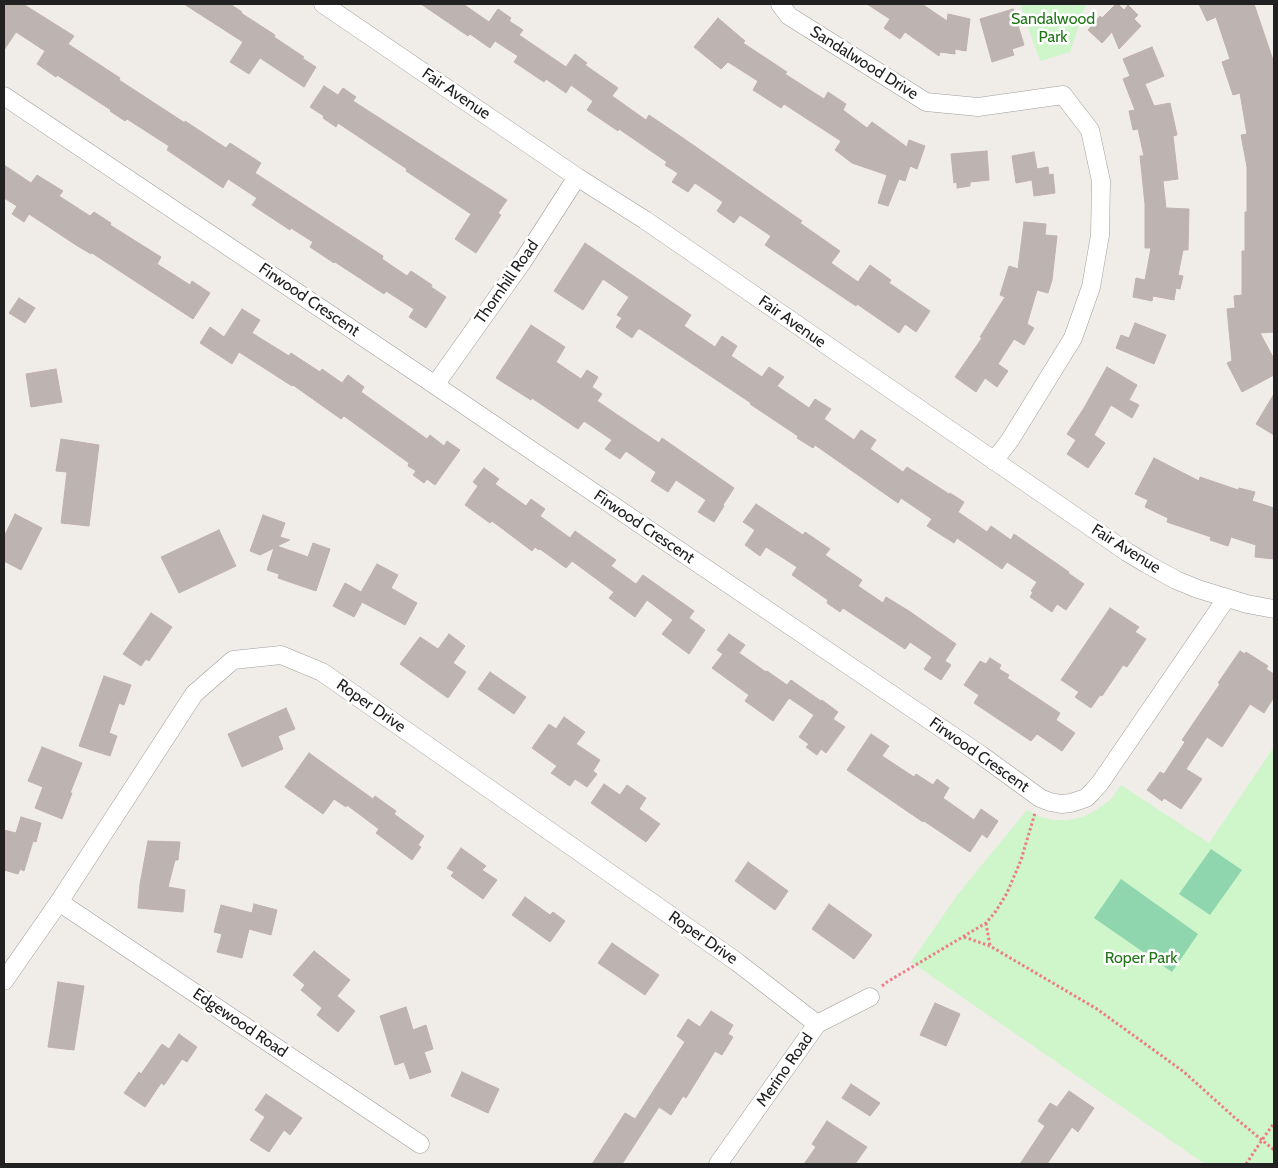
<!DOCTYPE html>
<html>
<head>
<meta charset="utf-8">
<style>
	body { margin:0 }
	#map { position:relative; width:1278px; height:1168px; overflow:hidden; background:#f0ece8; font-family:Cabin,sans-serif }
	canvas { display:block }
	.frame { position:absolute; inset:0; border:5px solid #212121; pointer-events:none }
</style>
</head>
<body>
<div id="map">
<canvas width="1278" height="1168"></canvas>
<div class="frame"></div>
</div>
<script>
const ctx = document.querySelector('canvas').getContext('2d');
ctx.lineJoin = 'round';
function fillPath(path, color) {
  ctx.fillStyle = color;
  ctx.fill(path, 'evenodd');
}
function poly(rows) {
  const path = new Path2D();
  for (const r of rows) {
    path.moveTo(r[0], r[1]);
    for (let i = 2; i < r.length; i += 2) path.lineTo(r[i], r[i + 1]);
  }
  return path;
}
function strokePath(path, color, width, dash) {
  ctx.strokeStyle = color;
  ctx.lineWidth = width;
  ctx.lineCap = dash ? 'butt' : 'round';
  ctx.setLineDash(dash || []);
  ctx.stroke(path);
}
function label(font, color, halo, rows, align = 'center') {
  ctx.font = font + ' Cabin,sans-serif';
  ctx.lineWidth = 5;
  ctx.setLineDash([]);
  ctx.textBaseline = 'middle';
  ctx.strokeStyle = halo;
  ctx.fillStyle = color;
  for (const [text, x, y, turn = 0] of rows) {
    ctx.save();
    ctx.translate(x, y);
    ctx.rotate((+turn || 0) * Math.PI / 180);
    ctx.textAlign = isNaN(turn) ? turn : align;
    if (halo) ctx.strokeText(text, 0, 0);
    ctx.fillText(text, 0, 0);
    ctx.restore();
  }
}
fillPath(poly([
	[1020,4,1086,4,1070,52,1040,61],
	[1274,747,1274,1164,1205,1164,911,962,958,894,1027,810,1040,817,1053,820,1068,820,1083,817,1098,809,1111,799,1121,785,1209,843]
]), '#cff5cb');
fillPath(poly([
	[1211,849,1242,870,1210,915,1179,894],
	[1121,879,1198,934,1172,972,1094,918]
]), '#8fd6ae');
const building = poly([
	[4,4,23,4,74,36,68,44,120,78,119,80,185,123,185,121,226,148,230,143,261,163,255,173,383,256,382,259,407,276,411,271,432,285,431,287,446,297,426,328,409,317,414,309,386,291,384,294,335,262,334,263,310,247,313,242,291,228,290,230,252,205,257,198,228,179,223,188,167,150,169,146,127,119,125,121,110,111,111,110,57,75,56,77,37,64,45,51,16,32,4,50,4,4],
	[184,4,230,4,242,12,241,13,275,35,274,37,304,57,302,58,316,67,304,87,260,58,249,74,230,62,243,42,184,4],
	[421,4,463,4,489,22,498,9,511,18,509,21,523,30,519,35,566,67,575,54,587,63,585,65,618,88,612,96,646,120,649,115,683,138,802,221,800,223,840,251,831,263,858,282,870,265,891,280,889,283,930,311,916,332,905,324,899,333,857,304,856,306,765,245,771,236,740,215,734,223,717,211,723,202,695,183,688,192,672,182,678,173,665,165,667,162,619,129,618,131,587,110,593,101,571,85,566,93,546,79,544,82,514,62,518,56,495,41,490,48,470,34,468,36,421,4],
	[867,4,922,4,947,21,948,14,970,19,966,51,955,49,955,54,940,52,939,56,905,32,900,39,884,28,890,19,867,4],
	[1116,4,1118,4,1124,10,1128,5,1138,15,1134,19,1141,26,1119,49,1112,32,1102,43,1088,30,1100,16,1102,18,1116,4],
	[1199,4,1254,4,1274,63,1274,332,1260,333,1274,359,1274,375,1242,392,1227,363,1232,361,1227,309,1235,308,1234,296,1242,295,1242,251,1245,251,1245,212,1247,212,1247,167,1241,135,1247,134,1240,93,1233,95,1222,62,1230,59,1216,17,1207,21,1199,4],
	[1013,9,1024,45,1012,49,1014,55,992,62,980,19,1013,9],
	[718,18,745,41,743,43,787,72,785,74,824,99,828,92,846,104,843,110,867,128,872,122,907,147,909,140,925,146,917,169,910,166,905,181,899,179,888,206,878,203,887,175,852,163,835,150,841,141,784,104,781,108,753,90,758,81,728,62,721,69,694,47,718,18],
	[1152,47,1164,76,1145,84,1154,106,1170,103,1177,135,1173,136,1178,179,1163,181,1166,208,1189,209,1188,250,1183,250,1178,275,1183,276,1180,289,1176,288,1174,300,1153,296,1152,301,1133,297,1136,278,1145,280,1151,248,1145,248,1145,204,1140,156,1144,156,1138,129,1133,130,1129,111,1135,110,1123,79,1130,76,1123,59,1152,47],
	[324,86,338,95,343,88,356,97,353,101,507,200,498,213,501,215,476,253,455,239,471,214,406,171,407,169,338,123,336,127,323,118,324,116,310,107,324,86],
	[987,151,989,180,970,182,970,186,957,188,957,182,954,183,951,154,987,151],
	[1034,152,1037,169,1048,167,1049,175,1053,174,1055,193,1034,196,1032,180,1016,183,1012,156,1034,152],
	[4,165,31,183,37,175,63,191,59,196,90,216,94,212,111,223,110,225,161,257,157,264,190,285,192,281,210,293,193,319,92,253,91,254,76,245,29,214,24,222,12,214,17,206,4,198,4,165],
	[1024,222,1046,224,1045,235,1057,236,1052,280,1048,293,1037,290,1027,324,1034,328,1024,345,1014,339,998,364,1008,371,997,387,985,378,976,392,955,377,982,338,980,337,1005,297,1000,295,1009,266,1018,269,1024,222],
	[585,243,691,315,684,326,715,347,722,336,737,346,731,356,762,377,769,367,784,377,777,386,809,408,815,399,831,409,824,419,854,440,861,430,876,440,870,449,903,472,907,467,949,494,950,493,964,502,958,512,987,532,991,526,1011,540,1014,534,1069,572,1068,573,1084,584,1066,610,1057,604,1052,612,1030,597,1033,592,1031,591,1037,582,1007,562,1002,569,957,538,954,543,927,526,932,519,901,498,898,503,815,445,813,448,797,438,798,436,750,404,751,403,640,329,638,329,632,338,616,327,622,318,617,315,629,297,603,279,583,310,554,291,585,243],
	[19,298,35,308,25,323,9,313,19,298],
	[242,309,260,320,252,333,289,356,291,353,320,372,322,369,342,383,348,375,364,387,361,392,427,439,430,435,444,446,447,441,460,450,435,485,427,479,424,483,413,475,416,471,408,466,409,463,344,416,341,419,293,385,292,386,239,352,232,364,200,343,210,327,224,337,242,309],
	[1135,323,1166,335,1154,364,1116,348,1121,335,1129,338,1135,323],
	[531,325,565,347,556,362,581,379,587,370,598,377,592,387,602,394,597,401,659,443,662,438,734,488,723,505,724,506,714,522,698,512,706,500,676,480,668,492,651,481,656,472,626,451,620,459,605,449,612,440,584,421,578,429,532,398,531,400,496,378,531,325],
	[1107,367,1137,385,1129,400,1139,405,1132,418,1111,405,1094,435,1105,443,1088,468,1067,454,1076,440,1067,434,1084,408,1107,367],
	[56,369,62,402,31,407,26,374,56,369],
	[1274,394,1274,435,1256,424,1274,394],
	[61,439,99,445,89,526,61,523,67,472,56,471,61,439],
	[1154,458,1199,481,1200,477,1238,490,1239,488,1255,492,1252,501,1274,508,1274,559,1255,557,1256,545,1231,537,1228,546,1210,540,1211,537,1167,522,1168,518,1145,507,1148,500,1135,494,1154,458],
	[484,468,499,479,495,484,526,506,531,499,545,509,540,516,570,538,575,531,616,560,611,566,636,584,643,575,694,611,689,618,705,630,689,654,662,634,673,620,647,600,635,617,609,598,614,592,572,561,566,568,540,549,539,550,535,547,532,551,492,521,490,523,465,505,478,486,473,482,484,468],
	[756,504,803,535,805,532,830,549,825,555,862,580,858,586,883,603,886,597,909,611,956,644,945,661,951,665,941,680,924,669,932,657,910,642,905,649,843,608,840,612,827,603,828,600,792,575,797,567,766,547,760,556,745,545,755,530,743,522,756,504],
	[15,514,42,528,21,570,4,561,4,537,15,514],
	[263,515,285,523,280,537,290,540,277,546,308,557,313,543,330,549,316,591,278,578,279,574,267,570,274,548,260,555,250,551,263,515],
	[219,530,236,566,179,593,161,557,219,530],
	[377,564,398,575,391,588,417,603,405,625,362,602,354,617,333,606,345,583,361,592,377,564],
	[1110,608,1139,627,1135,632,1146,639,1127,667,1123,665,1102,696,1100,695,1091,708,1075,697,1079,692,1061,680,1110,608],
	[151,613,172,627,149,661,146,659,141,666,123,654,151,613],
	[449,634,465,646,453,663,466,672,448,698,400,664,420,637,438,649,449,634],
	[729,634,745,645,739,653,766,672,767,671,787,685,791,680,821,701,822,700,838,712,833,719,845,727,826,753,821,749,817,755,806,747,809,744,799,737,814,715,789,698,773,721,745,701,749,695,712,668,723,654,717,650,729,634],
	[1240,651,1245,654,1246,652,1268,666,1266,669,1274,674,1274,697,1264,713,1250,704,1222,747,1207,737,1186,769,1202,779,1181,809,1164,798,1162,801,1147,790,1160,772,1164,774,1185,742,1182,740,1220,684,1218,683,1240,651],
	[990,658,1001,665,999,669,1009,675,1007,678,1060,713,1056,720,1075,733,1062,751,1037,734,1031,741,974,703,979,695,964,685,980,661,986,664,990,658],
	[490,672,526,697,514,714,478,689,490,672],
	[104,676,131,685,124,705,119,703,109,733,117,736,110,756,79,746,104,676],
	[286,708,295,729,278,736,283,749,242,767,228,734,286,708],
	[564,717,585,732,576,744,600,760,593,771,597,774,587,787,575,779,570,786,551,773,557,766,532,748,549,724,556,729,564,717],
	[871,734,889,746,882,756,914,777,916,774,933,785,937,779,949,788,943,798,974,820,981,809,998,821,987,838,982,834,970,852,924,821,923,822,847,770,871,734],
	[42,747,82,763,70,793,72,793,62,819,35,808,43,787,28,781,42,747],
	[309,753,373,799,375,796,396,811,394,814,424,836,418,845,421,847,412,860,376,833,379,829,347,805,346,807,334,799,323,814,285,787,309,753],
	[604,784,620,795,627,785,646,798,639,809,660,824,646,842,591,803,604,784],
	[21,817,41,823,36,842,33,841,24,871,20,869,18,874,4,870,4,830,16,833,21,817],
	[148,841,180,842,178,860,175,860,168,887,185,890,183,912,138,908,140,884,148,841],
	[461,848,486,866,482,870,497,880,483,899,451,876,454,872,447,868,461,848],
	[748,862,788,891,775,910,735,881,748,862],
	[525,897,550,915,553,912,565,921,550,942,512,915,525,897],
	[254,904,277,910,271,935,249,929,242,958,217,952,222,934,214,932,221,905,252,913,254,904],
	[829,904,872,935,854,959,812,929,829,904],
	[612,943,659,975,645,995,598,963,612,943],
	[314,951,350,980,337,996,355,1011,338,1032,317,1015,322,1008,301,990,305,985,293,975,314,951],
	[58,982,84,986,74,1050,48,1047,58,982],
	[935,1003,960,1014,946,1046,920,1035,935,1003],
	[406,1007,413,1030,426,1025,433,1049,424,1052,431,1072,410,1079,404,1062,395,1065,380,1016,406,1007],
	[711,1011,733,1025,728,1034,733,1037,722,1055,715,1051,686,1098,683,1096,671,1115,659,1107,622,1164,592,1164,625,1113,635,1119,685,1042,677,1036,688,1019,700,1027,711,1011],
	[179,1034,197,1047,187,1062,182,1059,164,1085,161,1083,145,1107,124,1093,139,1072,141,1074,162,1044,169,1049,179,1034],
	[462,1072,499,1089,488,1113,451,1096,462,1072],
	[851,1084,880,1103,870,1116,842,1098,851,1084],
	[1069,1091,1094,1108,1078,1132,1072,1127,1047,1164,1020,1164,1045,1126,1038,1121,1050,1103,1057,1107,1069,1091],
	[266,1094,302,1118,290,1135,284,1130,269,1152,250,1140,265,1117,255,1110,266,1094],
	[827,1121,867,1147,855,1164,804,1164,816,1147,812,1144,827,1121]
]);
fillPath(building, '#bdb4b1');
strokePath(building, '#c0b1ac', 1);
const minor = poly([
	[323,4,577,177,645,220,1127,552,1147,564,1176,580,1198,589,1247,604,1274,609],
	[780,4,789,16,926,102,978,107,1063,95,1090,130,1101,181,1100,235,1091,287,1073,338,1010,440,994,461],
	[4,96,435,385,981,755,1040,798,1050,802,1061,804,1071,803,1086,798,1092,792,1100,783,1226,599],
	[435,385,523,261,577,177],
	[59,902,420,1144],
	[4,981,59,902,194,694,233,660,281,655,322,672,737,962,817,1024],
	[718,1164,817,1024,870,997]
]);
strokePath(minor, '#9e9e9e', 19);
strokePath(poly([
	[986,923,990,946],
	[964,937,990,946,1097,1009,1184,1072,1234,1117,1274,1150],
	[882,986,887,982,986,923,996,911,1007,893,1021,860,1035,813],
	[1246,1164,1262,1140,1274,1123]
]), '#ec7d86', 3, [2.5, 2.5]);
strokePath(minor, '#fff', 18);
label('16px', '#217618', '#fff', [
	["Sandalwood",1053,19],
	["Park",1053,37],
	["Roper Park",1141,958]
]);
label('16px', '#212121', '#fff', [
	["Sandalwood Drive",864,63,32],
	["Fair Avenue",456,94,34],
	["Thornhill Road",507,282,-55],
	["Firwood Crescent",309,300,34],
	["Fair Avenue",792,322,35],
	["Firwood Crescent",644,527,34],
	["Fair Avenue",1126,549,32],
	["Roper Drive",371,706,35],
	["Firwood Crescent",979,755,35],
	["Roper Drive",703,938,35],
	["Edgewood Road",240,1023,34],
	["Merino Road",785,1070,-55]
]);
</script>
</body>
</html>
